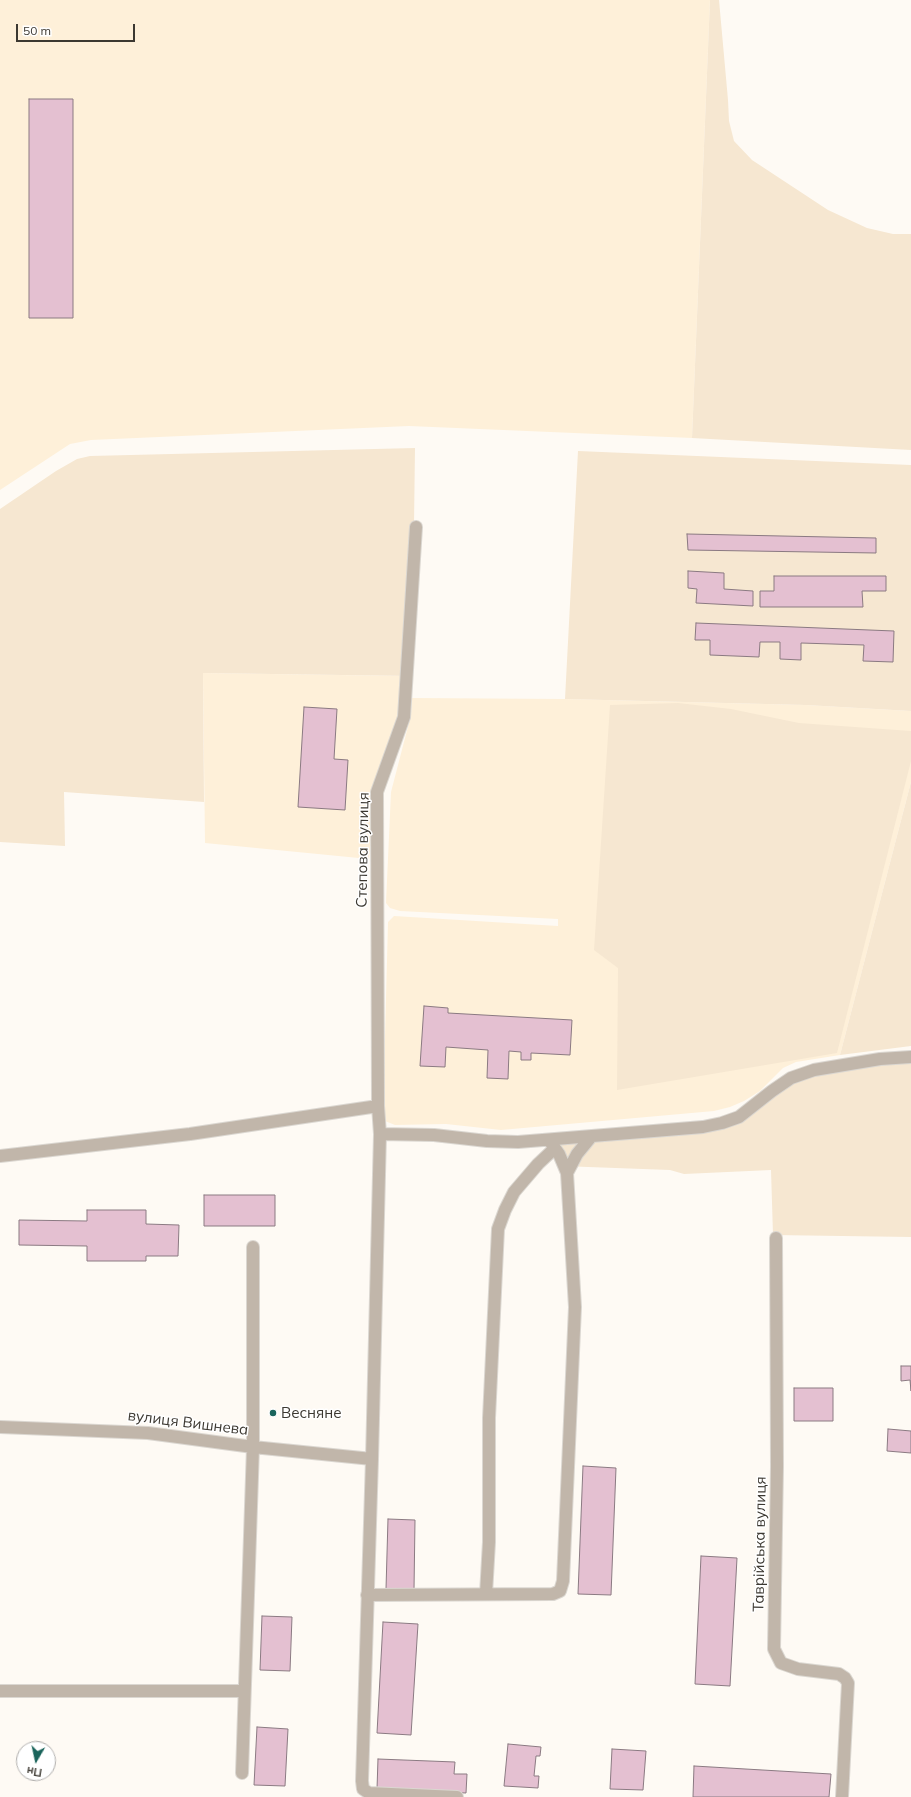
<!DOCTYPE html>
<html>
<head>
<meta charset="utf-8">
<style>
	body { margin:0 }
	#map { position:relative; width:911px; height:1797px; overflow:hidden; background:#fefaf4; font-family:Mulish,sans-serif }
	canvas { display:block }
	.north { position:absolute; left:16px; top:1741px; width:40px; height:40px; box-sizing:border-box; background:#fff; border:1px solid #b1afad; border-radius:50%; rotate:189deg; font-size:11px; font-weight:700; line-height:16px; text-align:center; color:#3c3831 }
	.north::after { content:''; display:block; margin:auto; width:14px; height:18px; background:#1a645b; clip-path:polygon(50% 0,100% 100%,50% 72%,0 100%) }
	.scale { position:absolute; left:16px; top:24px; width:119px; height:18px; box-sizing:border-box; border:2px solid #3c3831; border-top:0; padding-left:5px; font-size:12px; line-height:14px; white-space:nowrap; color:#3c3831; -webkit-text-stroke:3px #fff; paint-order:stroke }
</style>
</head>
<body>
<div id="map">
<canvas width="911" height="1797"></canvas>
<div class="north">Пн</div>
<div class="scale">50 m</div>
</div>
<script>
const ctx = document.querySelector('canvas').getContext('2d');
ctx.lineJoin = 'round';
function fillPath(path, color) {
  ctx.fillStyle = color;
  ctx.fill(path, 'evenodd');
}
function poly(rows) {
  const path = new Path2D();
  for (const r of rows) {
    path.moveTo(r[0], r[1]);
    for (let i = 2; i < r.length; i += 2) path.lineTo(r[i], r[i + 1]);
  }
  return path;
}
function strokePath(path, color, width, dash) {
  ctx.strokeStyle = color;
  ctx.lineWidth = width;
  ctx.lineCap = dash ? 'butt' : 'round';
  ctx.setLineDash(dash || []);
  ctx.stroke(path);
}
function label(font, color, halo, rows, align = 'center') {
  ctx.font = font + ' Mulish,sans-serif';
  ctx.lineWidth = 3;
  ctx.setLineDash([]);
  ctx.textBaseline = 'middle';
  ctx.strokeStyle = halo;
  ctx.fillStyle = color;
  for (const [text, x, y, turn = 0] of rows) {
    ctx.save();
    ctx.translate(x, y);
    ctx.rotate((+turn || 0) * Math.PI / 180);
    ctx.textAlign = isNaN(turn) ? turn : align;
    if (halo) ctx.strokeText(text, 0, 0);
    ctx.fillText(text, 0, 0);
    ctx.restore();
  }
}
fillPath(poly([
	[0,0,710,0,692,438,409,426,91,440,70,444,0,490],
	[203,673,405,676,402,716,376,790,369,859,205,843],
	[412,698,565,699,806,705,911,711,911,782,840,1055,796,1062,783,1068,760,1091,744,1101,730,1107,714,1111,501,1130,446,1124,395,1125,385,1121,383,1115,388,922,394,916,558,926,558,919,400,911,390,908,386,903,391,792,411,715]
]), '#fef0d9');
fillPath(poly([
	[710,0,719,0,728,100,729,121,734,141,752,160,828,210,867,228,893,234,911,234,911,450,692,438],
	[415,448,412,676,203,673,204,802,64,792,65,846,0,842,0,509,56,471,77,459,90,456],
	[578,451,911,465,911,711,806,705,565,699],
	[678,703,731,709,799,723,911,731,911,761,837,1053,617,1090,618,968,594,950,610,705],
	[911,782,911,1046,840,1055],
	[911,1059,911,1237,773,1235,771,1170,684,1174,670,1170,561,1166,557,1146,561,1142,746,1119,792,1080,803,1075]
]), '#f6e7d1');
const building = poly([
	[29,99,73,99,73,318,29,318,29,99],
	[687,534,876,538,876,553,688,550,687,534],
	[688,571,724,573,724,589,753,591,753,606,696,603,697,589,688,588,688,571],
	[774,576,886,576,886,591,862,591,863,607,760,607,760,591,774,591,774,576],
	[696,623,894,631,893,662,863,661,864,645,801,643,801,660,780,659,780,642,760,642,759,657,710,655,710,640,695,640,696,623],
	[304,707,337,709,334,759,348,760,345,810,298,807,304,707],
	[424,1006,448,1008,448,1013,572,1020,570,1055,531,1053,531,1060,521,1060,521,1052,509,1051,508,1079,487,1078,488,1050,446,1047,445,1067,420,1066,424,1006],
	[204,1195,275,1195,275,1226,204,1226,204,1195],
	[87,1210,146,1210,146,1224,179,1225,178,1256,146,1256,146,1261,87,1261,87,1246,19,1245,19,1220,87,1221,87,1210],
	[901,1366,911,1366,911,1391,910,1380,901,1381,901,1366],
	[794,1388,833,1388,833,1421,794,1421,794,1388],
	[888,1429,911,1431,911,1453,887,1451,888,1429],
	[583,1466,616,1468,611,1595,578,1594,583,1466],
	[388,1519,415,1520,414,1590,386,1589,388,1519],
	[701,1556,737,1558,730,1686,695,1684,701,1556],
	[262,1616,292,1617,290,1671,260,1670,262,1616],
	[383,1622,418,1624,411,1735,377,1733,383,1622],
	[257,1727,288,1729,285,1786,254,1785,257,1727],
	[508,1744,541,1747,540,1756,536,1756,534,1776,539,1776,538,1788,504,1786,508,1744],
	[612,1749,646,1751,643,1790,610,1789,612,1749],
	[378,1759,455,1762,454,1774,467,1774,466,1793,377,1789,378,1759],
	[694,1766,831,1774,829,1797,693,1797,694,1766]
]);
fillPath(building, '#e4c0d1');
strokePath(building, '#8b7a82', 1);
const minor = poly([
	[416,527,404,717,377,792,378,1106,380,1134,372,1459,362,1781,363,1789,369,1793,457,1797],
	[380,1134,434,1135,487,1141,518,1142,703,1127,722,1123,739,1117,772,1091,791,1078,814,1070,880,1059,911,1057],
	[0,1156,190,1134,378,1106],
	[567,1173,577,1154,591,1137],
	[776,1238,777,1467,774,1649,781,1663,798,1669,839,1674,845,1678,848,1683,842,1797],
	[0,1427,148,1433,253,1447,372,1459],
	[486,1594,489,1542,489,1418,498,1229,505,1210,514,1192,538,1164,555,1148],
	[367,1595,553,1594,560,1591,563,1581,575,1307,567,1173,559,1154,549,1140],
	[0,1691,244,1691],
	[242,1773,253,1447,253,1247]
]);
strokePath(minor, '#dbd7d1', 14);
strokePath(minor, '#c1b6aa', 12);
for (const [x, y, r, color] of [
	[273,1413,4,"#1a645b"]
]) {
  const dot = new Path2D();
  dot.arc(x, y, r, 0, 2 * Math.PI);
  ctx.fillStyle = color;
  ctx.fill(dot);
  strokePath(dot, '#fff', 1.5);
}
label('15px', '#3c3831', '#fff', [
	["Степова вулиця",363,850,-89],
	["вулиця Вишнева",188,1423,7],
	["Таврійська вулиця",760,1544,-89]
]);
label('15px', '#3c3831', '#fff', [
	["Весняне",281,1413]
], 'left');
</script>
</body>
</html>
